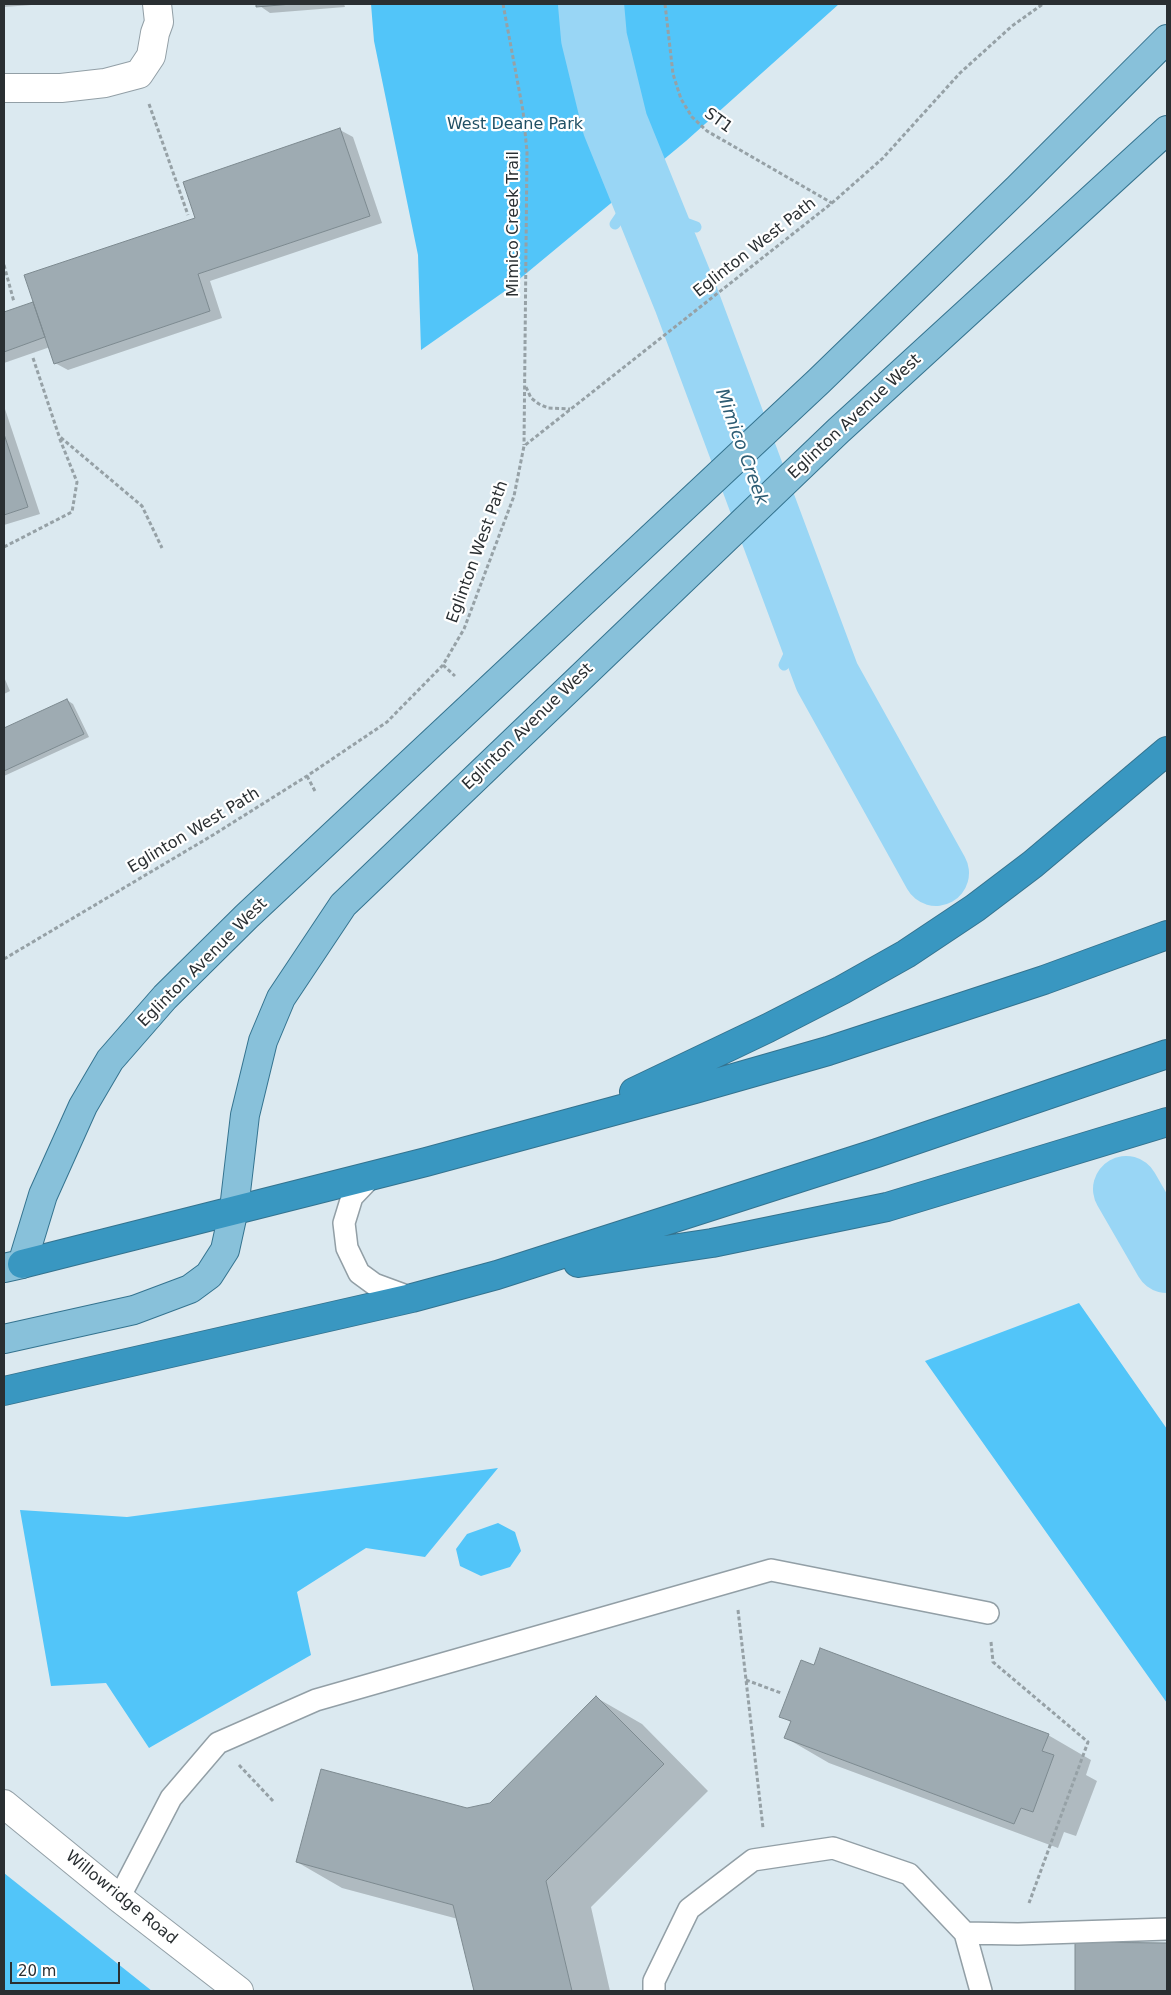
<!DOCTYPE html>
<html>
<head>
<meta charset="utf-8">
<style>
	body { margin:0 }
	#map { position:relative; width:1171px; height:1995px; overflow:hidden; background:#dbe9f0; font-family:"DejaVu Sans",sans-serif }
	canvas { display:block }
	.frame { position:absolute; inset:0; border:5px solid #2a2f32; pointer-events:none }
	.scale { position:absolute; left:10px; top:1962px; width:110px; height:22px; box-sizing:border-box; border:2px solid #2a2f32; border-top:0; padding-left:6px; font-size:15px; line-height:18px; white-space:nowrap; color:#2a2f32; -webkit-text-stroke:4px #fff; paint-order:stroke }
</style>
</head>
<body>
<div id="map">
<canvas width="1171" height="1995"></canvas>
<div class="frame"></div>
<div class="scale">20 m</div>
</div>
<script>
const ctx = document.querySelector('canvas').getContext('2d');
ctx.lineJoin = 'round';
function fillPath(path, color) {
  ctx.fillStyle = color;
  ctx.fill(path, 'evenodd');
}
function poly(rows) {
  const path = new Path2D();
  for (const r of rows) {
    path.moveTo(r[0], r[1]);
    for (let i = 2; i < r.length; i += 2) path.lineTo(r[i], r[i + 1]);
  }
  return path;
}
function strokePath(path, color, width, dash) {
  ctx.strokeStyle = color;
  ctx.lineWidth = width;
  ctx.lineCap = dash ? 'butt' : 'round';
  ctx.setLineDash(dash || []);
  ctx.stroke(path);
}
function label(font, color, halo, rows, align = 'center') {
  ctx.font = font + ' "DejaVu Sans",sans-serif';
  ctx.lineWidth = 4.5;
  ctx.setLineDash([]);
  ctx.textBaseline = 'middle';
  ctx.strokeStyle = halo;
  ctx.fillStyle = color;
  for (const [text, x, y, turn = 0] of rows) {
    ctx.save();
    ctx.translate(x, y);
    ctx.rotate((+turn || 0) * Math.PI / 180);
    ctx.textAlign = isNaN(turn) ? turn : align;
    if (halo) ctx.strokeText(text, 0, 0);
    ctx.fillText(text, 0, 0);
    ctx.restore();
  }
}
fillPath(poly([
	[371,4,839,4,686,141,505,291,421,350,418,255,374,41],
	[1079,1303,1167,1429,1167,1703,925,1361],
	[498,1468,425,1557,366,1548,297,1592,311,1655,149,1748,106,1683,51,1686,20,1510,127,1517],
	[498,1523,515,1532,521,1551,510,1567,481,1576,460,1566,456,1549,467,1534],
	[4,1873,152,1991,4,1991]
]), '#52c5f9');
fillPath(poly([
	[4,4,45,4,4,7],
	[257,4,344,4,345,7,270,13],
	[340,130,353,137,382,223,210,281,222,318,68,370,55,363,50,347,4,363,4,313,34,303,197,218],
	[4,406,40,514,4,525],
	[4,677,10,691,4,694],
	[67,700,73,704,89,737,4,776,4,730],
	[814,1666,1048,1735,1091,1760,1086,1775,1097,1781,1076,1836,1064,1832,1058,1848,829,1763,786,1738,792,1723,781,1716],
	[597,1698,642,1724,708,1791,591,1907,610,1991,475,1991,458,1919,342,1888,297,1862,491,1804],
	[1076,1944,1167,1944,1167,1991,1076,1991]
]), '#0003');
strokePath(poly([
	[650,210,696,227],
	[615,224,641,186],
	[784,665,806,618]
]), '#99d6f5', 11);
strokePath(poly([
	[591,4,594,38,615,124,686,299,827,677,936,873],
	[1126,1189,1167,1260]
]), '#99d6f5', 66);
const building = poly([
	[256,4,292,4,256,7,256,4],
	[340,128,370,216,198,274,210,311,54,364,24,275,195,218,183,182,340,128],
	[33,302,45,337,4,352,4,312,33,302],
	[4,434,28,507,4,515,4,434],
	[67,699,84,734,4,771,4,728,67,699],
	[820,1648,1049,1734,1042,1751,1054,1755,1033,1812,1021,1808,1014,1824,784,1738,791,1721,779,1717,801,1660,814,1665,820,1648],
	[596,1696,664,1764,546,1881,572,1991,474,1991,453,1905,296,1862,321,1769,467,1808,490,1803,596,1696],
	[1075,1942,1167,1943,1167,1991,1075,1991,1075,1942]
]);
fillPath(building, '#9eabb2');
strokePath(building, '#7d8a90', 1);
const service = poly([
	[372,1176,352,1197,344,1223,347,1248,359,1273,374,1284,412,1298],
	[119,1898,171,1798,218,1743,316,1700,771,1570,988,1613],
	[965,1933,1018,1934,1167,1929],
	[654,1991,654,1981,689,1909,753,1860,833,1848,909,1874,965,1933,981,1991]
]);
const minor = poly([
	[4,88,61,88,105,83,139,74,151,56,155,33,159,22,157,4],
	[4,1804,119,1898,239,1991]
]);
const primary = poly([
	[4,1268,22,1264,43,1195,83,1106,110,1060,165,997,247,916,819,381,1018,188,1167,39],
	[4,1339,134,1310,190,1289,209,1275,225,1250,234,1209,245,1115,263,1041,281,998,343,905,838,431,1167,130]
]);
const motorway = poly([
	[634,1092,768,1028,842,990,906,954,975,908,1033,864,1167,751],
	[578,1263,712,1243,887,1207,1167,1122],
	[22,1264,426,1162,695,1089,828,1051,1044,980,1167,935],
	[4,1391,412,1298,497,1275,877,1153,1167,1054]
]);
strokePath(service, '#929fa6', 24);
strokePath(minor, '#929fa6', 30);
strokePath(primary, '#34738f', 30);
strokePath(motorway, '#34738f', 30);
strokePath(poly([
	[503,4,523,111,527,152,524,445],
	[665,4,673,74,681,99,692,117,707,131,832,203],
	[149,104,188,215],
	[4,265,14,302],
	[33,358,59,436,142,506,162,548],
	[526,387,531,398,539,404,548,408,570,409],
	[4,547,72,512,77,482,59,437],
	[443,665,455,676],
	[307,776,316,793],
	[4,959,213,835,307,776,387,722,443,665,464,629,514,496,524,446,832,203,883,158,960,73,1012,26,1043,4],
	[738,1610,763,1828],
	[991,1642,993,1662,1088,1742,1029,1903],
	[746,1680,781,1693],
	[239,1765,273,1801]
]), '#96a1a6', 3, [4, 2.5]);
strokePath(service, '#fff', 21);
strokePath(minor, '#fff', 28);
strokePath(primary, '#88c1da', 28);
strokePath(motorway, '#3997c1', 28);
label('16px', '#2a2f32', '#fff', [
	["ST1",718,121,36],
	["Mimico Creek Trail",514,224,-90],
	["Eglinton West Path",755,248,-38],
	["Eglinton Avenue West",855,417,-43],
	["Eglinton West Path",478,552,-70],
	["Eglinton Avenue West",528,727,-44],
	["Eglinton West Path",194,831,-31],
	["Eglinton Avenue West",203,963,-45],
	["Willowridge Road",121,1898,39]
]);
label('16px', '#1f4f64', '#fff', [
	["West Deane Park",515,125]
]);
label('italic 18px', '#2d5c73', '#fff', [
	["Mimico Creek",741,447,70]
]);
</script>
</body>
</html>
